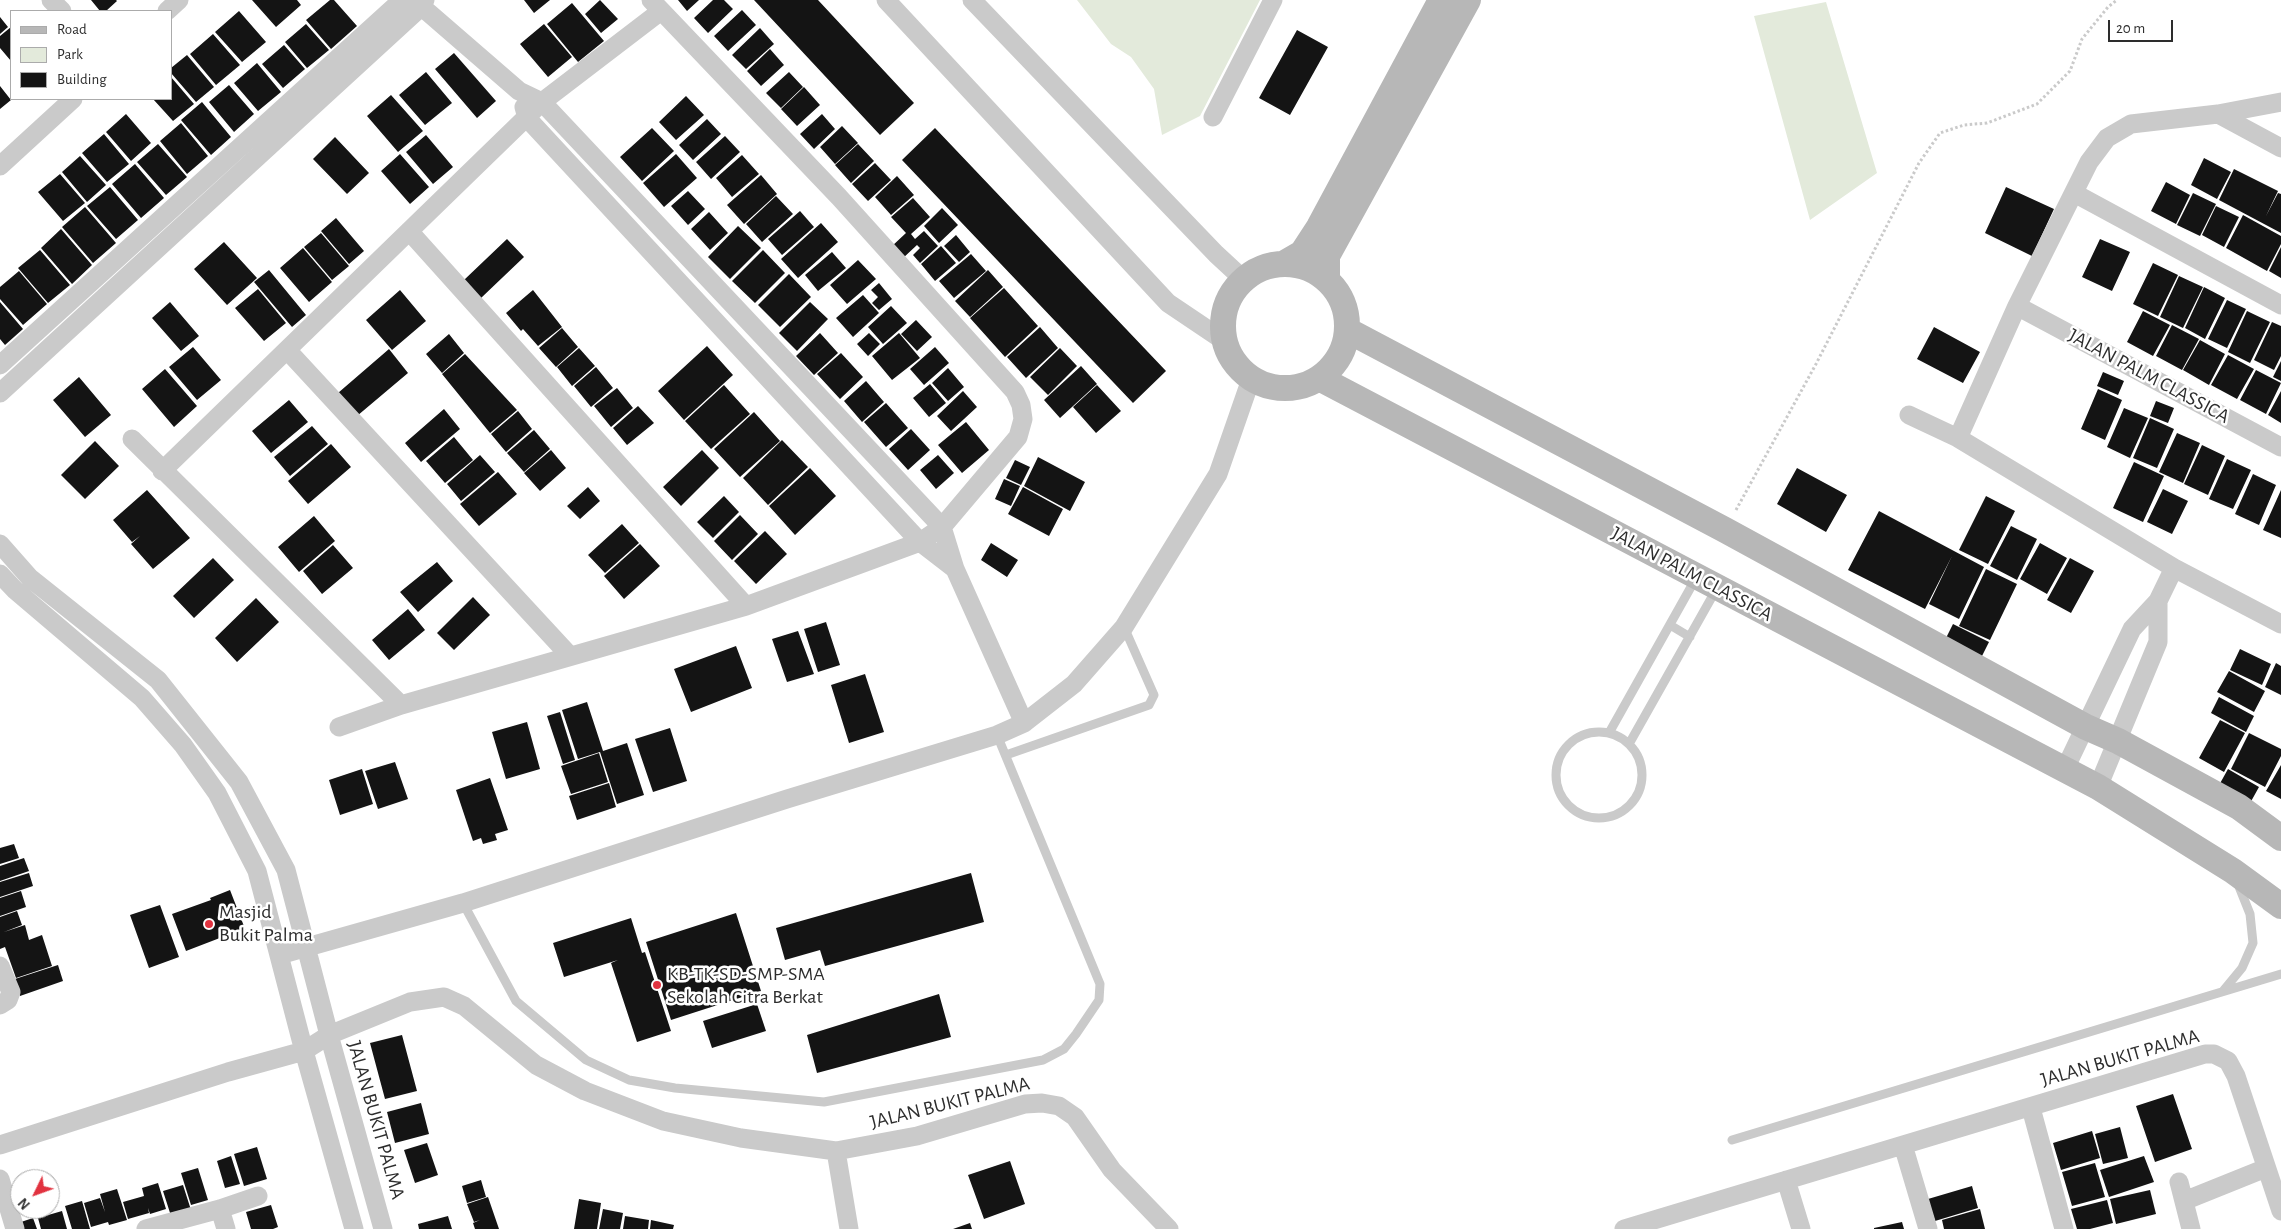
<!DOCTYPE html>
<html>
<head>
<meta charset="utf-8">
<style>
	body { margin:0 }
	#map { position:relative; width:2281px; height:1229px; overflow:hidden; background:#fff; font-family:"Alegreya Sans",sans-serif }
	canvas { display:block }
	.legend { position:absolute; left:10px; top:10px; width:162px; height:90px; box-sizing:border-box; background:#fff; border:1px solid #ababab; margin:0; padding:6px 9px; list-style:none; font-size:15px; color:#2d2d2d }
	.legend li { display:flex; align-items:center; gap:10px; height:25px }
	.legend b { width:25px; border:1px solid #ababab }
	.north { position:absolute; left:10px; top:1169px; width:50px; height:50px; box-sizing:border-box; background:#fff; border:1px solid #ababab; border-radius:50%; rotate:228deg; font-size:14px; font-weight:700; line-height:20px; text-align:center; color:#2d2d2d }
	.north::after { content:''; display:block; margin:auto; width:18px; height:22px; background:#e1323f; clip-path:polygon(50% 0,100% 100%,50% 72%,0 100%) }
	.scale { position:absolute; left:2108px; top:20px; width:65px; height:22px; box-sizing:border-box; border:2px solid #2d2d2d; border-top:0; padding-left:6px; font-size:15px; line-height:18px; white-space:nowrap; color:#2d2d2d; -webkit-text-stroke:4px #fff; paint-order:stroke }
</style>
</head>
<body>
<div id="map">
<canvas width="2281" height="1229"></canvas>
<ul class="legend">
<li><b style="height:6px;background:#b7b7b7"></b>Road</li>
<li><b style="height:14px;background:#e3eadb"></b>Park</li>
<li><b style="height:14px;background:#141414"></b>Building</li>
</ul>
<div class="north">N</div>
<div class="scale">20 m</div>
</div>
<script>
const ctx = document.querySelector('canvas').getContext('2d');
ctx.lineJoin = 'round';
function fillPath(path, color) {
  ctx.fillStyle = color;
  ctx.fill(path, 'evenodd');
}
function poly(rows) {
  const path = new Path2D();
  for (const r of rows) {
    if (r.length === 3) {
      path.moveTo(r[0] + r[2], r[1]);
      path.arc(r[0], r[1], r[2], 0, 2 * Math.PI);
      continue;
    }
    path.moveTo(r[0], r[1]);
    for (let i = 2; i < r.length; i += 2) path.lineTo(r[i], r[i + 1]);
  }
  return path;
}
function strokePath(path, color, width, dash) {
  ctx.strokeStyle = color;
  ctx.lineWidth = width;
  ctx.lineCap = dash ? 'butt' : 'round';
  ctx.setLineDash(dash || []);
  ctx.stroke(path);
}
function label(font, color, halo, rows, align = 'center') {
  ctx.font = font + ' "Alegreya Sans",sans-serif';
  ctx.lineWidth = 5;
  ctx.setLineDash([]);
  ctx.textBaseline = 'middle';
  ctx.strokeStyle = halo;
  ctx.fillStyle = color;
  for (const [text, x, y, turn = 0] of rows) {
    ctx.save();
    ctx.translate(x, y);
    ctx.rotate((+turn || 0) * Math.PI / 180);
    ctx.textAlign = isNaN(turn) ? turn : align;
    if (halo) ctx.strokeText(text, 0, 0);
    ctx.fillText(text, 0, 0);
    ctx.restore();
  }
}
fillPath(poly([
	[1077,0,1260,0,1200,116,1162,135,1154,89,1131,57,1111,44],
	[1826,2,1877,173,1810,220,1754,16]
]), '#e3eadb');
fillPath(poly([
	[91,0,116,0,117,1,106,11,100,11],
	[252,0,297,0,301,5,276,27],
	[330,0,334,0,357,26,331,49,306,20],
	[524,0,550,0,534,13],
	[600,0,618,19,601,33,585,14],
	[678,0,699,0,687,11],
	[713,0,724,0,733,9,708,33,694,18],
	[754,0,818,0,914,103,880,135],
	[572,3,604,41,578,62,547,24],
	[742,10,756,25,728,51,714,36],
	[239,11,266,42,242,62,215,32],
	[0,17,8,27,0,34],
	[306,24,329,50,307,68,285,42],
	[544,24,572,57,548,77,520,44],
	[11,27,11,61,0,48,0,36],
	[760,28,774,44,746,69,732,55],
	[1297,30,1328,47,1290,115,1259,98],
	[213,34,240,65,216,85,190,54],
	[284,45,305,69,283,88,262,64],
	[770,49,784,65,761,86,747,71],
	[454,53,496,101,477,118,435,69],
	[187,55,214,87,196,102,171,73,171,68],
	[257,63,281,92,258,111,234,83],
	[426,72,452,103,425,125,399,95],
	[789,72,803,87,781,108,766,93],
	[171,77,194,104,173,121,153,99,171,99],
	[229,85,254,114,234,132,209,102],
	[0,86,11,100,0,109],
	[804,87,820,105,797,126,781,109],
	[391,95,423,131,398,152,367,116],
	[686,96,704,115,676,140,659,122],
	[202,102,231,137,211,155,181,120],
	[126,114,151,143,131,161,106,132],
	[822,114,835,129,814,149,800,134],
	[707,119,721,134,693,160,679,145],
	[181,123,208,156,187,174,160,141],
	[842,126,858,143,835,164,820,147],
	[652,128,674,151,642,181,620,157],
	[935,128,1166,371,1133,403,902,160],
	[104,134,129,164,107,182,82,153],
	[426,135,453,167,433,184,406,152],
	[725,136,740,152,711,179,696,162],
	[335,137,369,173,347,194,313,159],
	[158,144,187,177,166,195,137,162],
	[858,144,874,161,851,183,835,165],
	[400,154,429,187,410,204,381,171],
	[676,154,697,178,664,207,643,183],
	[742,155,759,174,732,197,716,178],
	[80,156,106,185,87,202,62,172],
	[2204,158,2231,172,2217,199,2191,185],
	[875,163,891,180,868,201,852,184],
	[135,164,164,198,141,218,112,184],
	[2234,169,2278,191,2266,216,2278,193,2281,194,2281,233,2219,200],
	[60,174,85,203,63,221,38,192],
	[761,175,777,194,744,224,727,205],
	[897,176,914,195,891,215,875,197],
	[2166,182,2190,195,2176,224,2151,211],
	[110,187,138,220,116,239,87,206],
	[2006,187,2054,209,2032,256,1985,233],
	[688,191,705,209,688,225,671,206],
	[2193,193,2216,204,2200,236,2177,225],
	[776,196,793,214,762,242,746,224],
	[913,198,930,217,911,234,915,239,924,231,938,246,920,263,913,255,920,248,917,245,902,259,891,247,906,233,891,217],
	[2216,206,2239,217,2224,247,2202,235],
	[85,207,116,243,93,263,62,227],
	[942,208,958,225,939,243,924,226],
	[800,211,814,227,782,255,768,239],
	[709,212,728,233,710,250,691,229],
	[2243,215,2281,236,2281,244,2267,271,2226,248],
	[336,218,364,251,349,264,321,231],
	[821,223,838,242,798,278,781,259],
	[738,226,761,248,730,279,708,257],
	[61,229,92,265,72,284,41,248],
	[321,233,349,266,332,280,304,247],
	[956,235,970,252,959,262,944,246],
	[507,239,524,257,481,298,464,280],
	[2100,239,2130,252,2112,291,2082,277],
	[224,242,257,278,227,305,194,269],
	[941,246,956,263,935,281,921,264],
	[2281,247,2281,278,2269,271],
	[303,248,332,282,309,302,280,268],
	[40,250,70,285,48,303,18,268],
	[763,250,785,273,755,303,732,281],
	[832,252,846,268,818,291,805,275],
	[971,254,986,271,954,298,939,281],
	[858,260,876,279,847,304,830,285],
	[2153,263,2178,275,2158,316,2133,304],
	[269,270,306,315,292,327,254,282],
	[988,270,1003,287,970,317,955,301],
	[19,271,47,304,23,325,0,299,0,287],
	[789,274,811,297,780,327,758,305],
	[2179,276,2203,287,2183,328,2160,317],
	[879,283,892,299,879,310,872,303,878,297,871,290],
	[2204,287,2225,298,2205,339,2185,328],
	[1004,288,1038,326,1005,357,970,318],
	[258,289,286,323,264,341,235,308],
	[400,290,426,321,392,350,366,320],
	[533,290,562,327,538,346,523,329,521,331,506,313],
	[863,295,879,313,853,337,836,318],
	[2227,300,2246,309,2227,348,2208,339],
	[0,302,23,329,5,345,0,339],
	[170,302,199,336,181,351,152,318],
	[810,302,828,319,797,351,779,333],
	[891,306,907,323,883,344,868,327],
	[2143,311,2170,325,2153,356,2127,342],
	[2247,311,2270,322,2250,363,2228,352],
	[916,320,932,337,917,351,901,334],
	[2272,322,2281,326,2281,356,2274,370,2254,360],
	[2172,325,2199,339,2182,370,2156,356],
	[1040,327,1058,348,1026,378,1007,357],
	[1934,327,1980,352,1963,383,1917,359],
	[562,328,578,347,556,367,539,348],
	[820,333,838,353,814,375,796,356],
	[869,333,880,344,868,356,857,344],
	[899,333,920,358,892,380,872,356],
	[449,334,464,353,442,373,426,354],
	[2200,340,2225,354,2209,385,2183,370],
	[707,346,733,375,684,420,658,391],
	[193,347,221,380,197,400,169,367],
	[935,347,949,363,924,385,910,369],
	[579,348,595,366,572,386,557,367],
	[1060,348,1077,366,1048,395,1030,377],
	[389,349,408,373,357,416,338,393],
	[841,353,863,377,840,399,817,374],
	[465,354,517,410,490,433,442,374],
	[2228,355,2254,369,2237,399,2211,385],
	[2281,361,2281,381,2273,377],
	[1081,366,1097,384,1060,418,1044,400],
	[596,367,613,388,591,407,574,386],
	[948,368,964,387,948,401,932,383],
	[165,369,197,406,174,427,142,389],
	[2256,370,2281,383,2266,414,2240,400],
	[2103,372,2124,381,2118,395,2097,386],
	[79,377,111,415,85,437,53,400],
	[866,381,884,402,862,422,844,401],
	[930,384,946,403,929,417,913,398],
	[724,385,750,414,711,449,685,421],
	[1097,385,1121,411,1096,433,1073,407],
	[617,388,633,408,611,427,594,406],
	[2098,389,2122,400,2105,440,2081,429],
	[963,391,977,407,951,431,937,416],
	[2281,391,2281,423,2268,415],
	[289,400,308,422,271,453,252,431],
	[2156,401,2174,408,2168,423,2150,416],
	[886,403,908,428,886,447,864,422],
	[638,406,654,423,627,445,613,428],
	[2124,408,2148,418,2130,458,2107,447],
	[444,409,460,429,421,462,405,443],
	[518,411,532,429,506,452,491,434],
	[754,412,780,441,740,477,714,449],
	[2150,418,2174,429,2157,468,2133,458],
	[966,422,989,450,962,473,938,445],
	[312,426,328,444,290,476,274,457],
	[911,429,930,450,908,470,889,449],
	[534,430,550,449,524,472,507,453],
	[2177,433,2200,443,2183,483,2159,472],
	[454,437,473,460,445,483,426,461],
	[782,440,808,467,768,505,743,478],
	[95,441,119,466,85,499,61,475],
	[331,444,351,467,308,504,288,481],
	[2202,445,2225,456,2208,495,2184,484],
	[551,450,566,468,540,491,524,473],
	[702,450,719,468,681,506,663,487],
	[480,455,495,472,461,501,447,484],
	[938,455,954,473,936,489,920,470],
	[1038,457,1085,482,1070,511,1024,486],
	[2227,459,2251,470,2233,509,2209,499],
	[1015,460,1030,467,1021,485,1006,478],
	[2134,462,2164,476,2143,522,2113,508],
	[810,468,836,496,795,535,769,506],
	[1797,468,1847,495,1826,532,1777,504],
	[498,472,517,494,479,526,460,504],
	[2253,474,2276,485,2259,525,2235,514],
	[1004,479,1020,486,1011,506,995,499],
	[588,487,600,501,580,519,567,506],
	[1023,487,1063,509,1049,536,1008,514],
	[2163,489,2188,501,2172,534,2147,522],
	[147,490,190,538,153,569,131,544,140,536,132,542,113,520],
	[2281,490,2281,538,2263,530],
	[724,496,739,512,713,538,697,522],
	[1986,496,2015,511,1988,564,1959,550],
	[1879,511,1984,567,1959,619,1929,604,1952,556,1925,609,1848,570],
	[740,515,758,534,732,560,714,541],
	[314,516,335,541,299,572,278,547],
	[622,524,639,543,605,573,588,555],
	[2011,526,2037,539,2017,580,1990,566],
	[765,531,787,554,756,584,734,561],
	[991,543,1018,560,1007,577,981,560],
	[2040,543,2067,558,2047,594,2020,579],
	[640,544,660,566,624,599,604,576],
	[333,545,353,568,322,594,303,571],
	[213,558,234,580,194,618,173,596],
	[2070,558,2094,571,2071,613,2047,600],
	[437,562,453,581,418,612,400,592],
	[1986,569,2017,584,1990,640,1959,626],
	[473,597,490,615,454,650,437,633],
	[256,598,279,622,237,662,215,638],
	[408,609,425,630,389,660,372,640],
	[826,622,840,665,818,672,804,629],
	[1953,624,1989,642,1981,658,1945,640],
	[798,631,814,674,787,682,772,639],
	[736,646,752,688,691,712,674,669],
	[2240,649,2271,664,2262,685,2230,670],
	[2276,663,2281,666,2281,695,2265,687],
	[2229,671,2265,691,2254,712,2217,692],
	[865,674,884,732,849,743,831,685],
	[2219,697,2254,716,2246,732,2211,713],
	[587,702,603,751,627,743,644,795,617,804,600,752,578,759,562,710],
	[560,712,575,760,563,764,547,716],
	[2220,720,2245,733,2224,772,2199,758],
	[527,722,540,769,506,779,492,732],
	[670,728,687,781,653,792,635,739],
	[2249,733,2281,749,2281,756,2265,787,2231,769],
	[599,753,608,782,571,794,561,766],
	[395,762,408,799,378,809,365,771],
	[2281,765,2281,799,2266,791],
	[362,769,373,804,340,815,329,780],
	[2228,769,2259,787,2249,805,2218,787],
	[490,778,508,830,495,834,497,840,483,844,481,838,473,841,456,790],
	[609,783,616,807,577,820,569,796],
	[14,844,19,858,0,864,0,848],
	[24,858,29,871,0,881,0,866],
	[29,873,33,886,0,897,0,882],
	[971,873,984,922,825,966,820,950,785,960,776,928],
	[230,890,247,934,227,942,225,936,186,951,172,914,211,900,210,898],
	[21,891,26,907,0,916,0,898],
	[160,905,179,957,149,968,130,915],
	[17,911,22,925,4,932,25,925,29,940,42,935,52,966,16,978,5,947,0,949,0,917],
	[736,913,761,991,671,1020,646,942],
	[631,918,642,953,645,952,671,1031,637,1042,611,963,618,960,564,977,553,943],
	[58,965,63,981,20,996,15,979],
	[939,994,951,1037,817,1073,807,1035],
	[757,1004,766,1031,712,1048,703,1021],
	[402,1035,417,1091,385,1099,370,1043],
	[2173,1094,2192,1149,2155,1162,2136,1106],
	[421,1103,429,1134,395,1143,387,1112],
	[2120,1127,2128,1158,2103,1164,2095,1134],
	[2092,1131,2100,1158,2061,1170,2053,1143],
	[427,1143,438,1175,415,1183,404,1150],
	[257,1147,267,1179,244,1186,234,1154],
	[231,1156,240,1184,225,1188,217,1161],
	[2144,1156,2154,1182,2109,1197,2100,1170],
	[1010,1161,1025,1204,984,1219,968,1175],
	[2095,1163,2105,1197,2072,1206,2062,1172],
	[198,1168,208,1200,191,1205,181,1173],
	[481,1180,486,1197,467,1203,462,1186],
	[158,1183,166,1209,150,1214,148,1208,149,1213,128,1219,123,1202,144,1196,142,1188],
	[183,1185,191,1210,171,1216,163,1191],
	[1972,1186,1978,1208,1935,1221,1928,1199],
	[117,1189,127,1220,109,1225,108,1222,91,1227,84,1203,100,1198,105,1212,100,1194],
	[2150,1190,2156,1214,2116,1224,2110,1199],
	[488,1197,499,1229,475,1229,473,1223,480,1220,474,1222,467,1204],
	[579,1199,601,1203,597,1229,574,1229],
	[2107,1200,2113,1223,2090,1229,2077,1229,2071,1209],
	[82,1201,90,1229,72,1229,65,1206],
	[271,1205,278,1227,273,1229,251,1229,246,1212],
	[603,1209,623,1213,620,1229,599,1229],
	[1980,1209,1985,1229,1944,1229,1942,1220],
	[62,1211,67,1229,41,1229,38,1218],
	[448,1216,452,1229,419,1229,418,1224],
	[625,1216,649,1220,648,1229,623,1229],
	[33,1218,37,1229,23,1229,21,1222],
	[651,1220,674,1225,673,1229,650,1229],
	[1902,1222,1904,1229,1874,1229,1874,1228],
	[970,1223,972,1229,953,1229]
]), '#141414');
strokePath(poly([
	[1736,510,1816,364,1919,163,1940,133,1964,125,1987,123,2037,104,2070,71,2082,39,2108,7,2117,0]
]), '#cacaca', 3, [2.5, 2.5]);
strokePath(poly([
	[1670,625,1690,637],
	[1599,775,43],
	[1609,733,1696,578],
	[1629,744,1717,588],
	[1006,755,1149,705,1154,695,1124,627],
	[463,903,516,1001,586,1060,629,1080,675,1088,824,1102,1043,1060,1064,1049,1076,1034,1099,1000,1100,984,997,735],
	[2223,991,2242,968,2253,943,2250,914,2238,884],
	[1732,1140,2281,974]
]), '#cacaca', 9);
strokePath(poly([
	[51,0,62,11],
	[414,0,519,91,542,102,942,527,955,569,1024,723],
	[886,0,1168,303,1223,340],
	[972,0,1216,254,1243,279],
	[167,11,179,0],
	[524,107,527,118,920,542,955,569],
	[2218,114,2281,148],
	[1213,117,1273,0],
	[0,166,73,99],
	[2074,193,2281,305],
	[409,231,746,606],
	[2017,306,2281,447],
	[288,351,570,656],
	[0,365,402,0],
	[0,393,421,7,425,0],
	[1909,415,1958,438,2174,568,2281,624],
	[1958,438,2017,306,2089,162,2107,138,2131,124,2218,114,2281,102],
	[132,439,401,705],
	[162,471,542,102,661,11],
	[0,544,30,578,158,680,239,782,286,870,329,1035,383,1229],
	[0,574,15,590,142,698,183,745,217,793,257,871,304,1051,354,1229],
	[339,727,401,705,746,606,920,542,942,527,1018,437,1023,419,1021,405,1015,392,839,197,651,0],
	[2064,771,2132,629,2158,601,2174,568],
	[2098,787,2158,642,2158,601],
	[279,955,463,903,787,799,997,735,1024,723,1074,684,1124,627,1218,474,1251,379],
	[0,966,11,992,8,1000,0,1005],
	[2031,1108,2064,1229],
	[0,1145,228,1072,304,1051,329,1035,410,1002,444,997,464,1006,536,1065,585,1091,663,1121,741,1138,836,1151,917,1136,1025,1104,1042,1103,1059,1106,1075,1117,1112,1170,1169,1229],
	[1903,1145,1928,1229],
	[836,1151,849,1229],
	[0,1179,15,1229],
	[1786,1180,1801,1229],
	[2179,1182,2191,1229],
	[2184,1201,2266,1168],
	[220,1209,226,1229],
	[146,1229,220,1209,258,1196],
	[1624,1229,2205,1054,2214,1054,2228,1061,2236,1076,2281,1211]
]), '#cacaca', 19);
strokePath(poly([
	[1283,264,1302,253,1319,227,1441,0],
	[1285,326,62],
	[1327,280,1327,256,1468,0],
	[1347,330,1725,530,2086,727,2118,741,2239,807,2281,838],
	[1319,378,2098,787,2233,871,2281,906]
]), '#b7b7b7', 26);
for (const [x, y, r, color] of [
	[209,924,5,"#e1323f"],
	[657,985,5,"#e1323f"]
]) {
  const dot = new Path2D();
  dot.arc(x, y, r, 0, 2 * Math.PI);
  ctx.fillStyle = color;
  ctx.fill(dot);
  strokePath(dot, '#fff', 2);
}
label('20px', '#2d2d2d', '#fff', [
	["JALAN PALM CLASSICA",2149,376,28],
	["JALAN PALM CLASSICA",1692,574,28],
	["JALAN BUKIT PALMA",2120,1058,-16],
	["JALAN BUKIT PALMA",950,1103,-14],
	["JALAN BUKIT PALMA",376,1120,74]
]);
label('20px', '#2d2d2d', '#fff', [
	["Masjid",219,912],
	["Bukit Palma",219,935],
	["KB-TK-SD-SMP-SMA",667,974],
	["Sekolah Citra Berkat",667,997]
], 'left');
</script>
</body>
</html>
